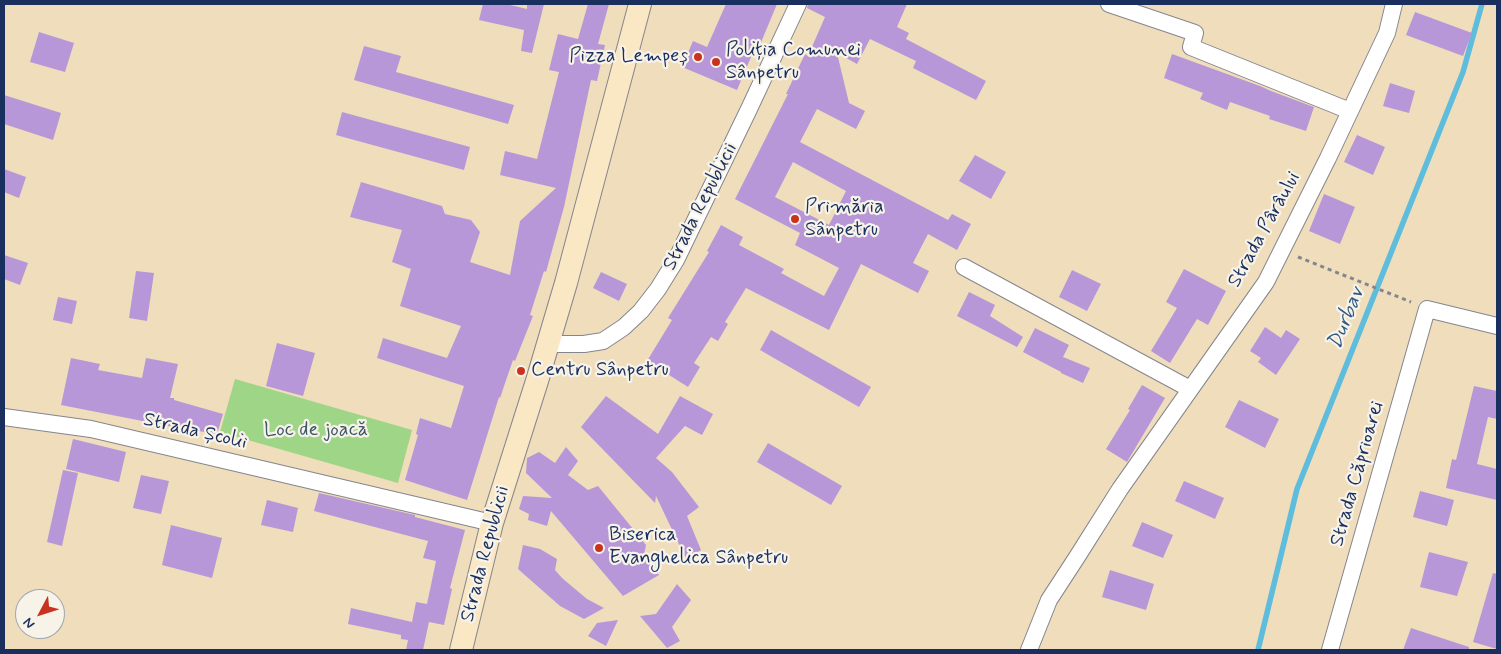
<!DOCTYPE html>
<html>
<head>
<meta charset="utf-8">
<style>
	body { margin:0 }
	#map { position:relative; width:1501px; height:654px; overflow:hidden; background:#efddbc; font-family:Mynerve,sans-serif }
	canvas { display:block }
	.frame { position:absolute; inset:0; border:5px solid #1b2f5e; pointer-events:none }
	.north { position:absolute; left:15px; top:589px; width:50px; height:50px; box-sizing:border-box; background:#f7f3e8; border:1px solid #9fa5b1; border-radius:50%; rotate:230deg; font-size:14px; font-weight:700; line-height:20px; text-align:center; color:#1b2f5e }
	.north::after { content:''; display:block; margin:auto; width:18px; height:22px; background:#c8321e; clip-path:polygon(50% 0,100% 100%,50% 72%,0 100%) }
</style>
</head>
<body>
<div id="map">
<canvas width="1501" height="654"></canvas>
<div class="frame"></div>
<div class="north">N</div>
</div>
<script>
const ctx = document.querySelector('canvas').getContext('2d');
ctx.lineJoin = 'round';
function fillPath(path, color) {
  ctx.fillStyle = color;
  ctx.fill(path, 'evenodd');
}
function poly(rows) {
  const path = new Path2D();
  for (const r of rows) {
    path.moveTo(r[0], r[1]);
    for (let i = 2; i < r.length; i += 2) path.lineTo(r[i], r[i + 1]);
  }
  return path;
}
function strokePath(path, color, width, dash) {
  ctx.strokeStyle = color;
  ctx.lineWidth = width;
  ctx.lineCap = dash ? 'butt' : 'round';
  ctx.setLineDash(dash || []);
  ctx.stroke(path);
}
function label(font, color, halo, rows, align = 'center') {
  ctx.font = font + ' Mynerve,sans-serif';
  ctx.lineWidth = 4.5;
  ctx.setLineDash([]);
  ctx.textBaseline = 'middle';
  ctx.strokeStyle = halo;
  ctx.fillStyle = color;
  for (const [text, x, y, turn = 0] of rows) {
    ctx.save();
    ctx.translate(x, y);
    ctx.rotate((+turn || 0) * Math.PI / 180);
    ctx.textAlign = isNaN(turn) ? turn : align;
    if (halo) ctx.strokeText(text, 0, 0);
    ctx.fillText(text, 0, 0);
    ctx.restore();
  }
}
fillPath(poly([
	[235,379,412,430,398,483,220,432]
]), '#9fd586');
strokePath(poly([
	[1258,650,1297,489,1463,72,1482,4]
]), '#5ebcdc', 5.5);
fillPath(poly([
	[483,4,506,4,527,9,527,4,544,4,532,53,521,51,524,30,479,20],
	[588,4,609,4,598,44,605,45,597,81,591,80,564,207,546,272,544,271,530,315,533,316,515,361,513,360,500,398,499,397,467,500,405,480,418,435,416,434,420,418,451,428,464,386,377,358,383,338,447,358,461,326,400,306,411,269,392,262,402,230,350,217,361,182,442,206,445,214,471,220,480,232,470,262,510,275,520,221,556,188,500,175,505,151,537,159,559,72,549,70,558,34,578,39],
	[726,4,777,4,757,52,754,50,737,90,682,67,693,41,707,47],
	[808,4,907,4,897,27,909,33,906,39,986,81,976,100,913,68,916,61,870,39,857,64,837,53,849,103,865,111,856,129,817,109,800,142,948,220,952,214,971,224,957,250,928,234,913,263,929,271,918,293,861,264,829,330,746,288,725,322,728,324,718,341,711,337,694,363,700,367,688,387,647,361,672,320,668,318,709,252,707,251,721,225,743,237,739,245,784,269,781,273,824,296,839,268,795,245,800,233,735,199,788,94,786,94,805,54,808,56,825,17,807,8],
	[793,162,846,191,829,225,775,197],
	[1415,12,1472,33,1463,56,1406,35],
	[39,32,74,43,65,72,30,62],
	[364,46,401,56,396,72,514,105,508,124,354,80],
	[1172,54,1260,86,1271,91,1314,107,1306,131,1269,119,1270,116,1230,102,1227,110,1200,99,1203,93,1164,78],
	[1390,83,1415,91,1409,113,1383,106],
	[4,95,61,113,53,140,4,124],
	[342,112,470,147,464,170,336,135],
	[1357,135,1385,147,1373,175,1344,162],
	[975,155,1006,172,991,199,959,181],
	[4,169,26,177,19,198,4,192],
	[1324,194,1355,207,1340,244,1309,231],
	[4,255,28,263,20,285,4,279],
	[1184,269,1226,291,1208,325,1197,319,1170,363,1151,351,1177,308,1166,302],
	[1072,270,1101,284,1087,311,1059,297],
	[136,271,154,273,147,321,129,318],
	[601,272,627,284,619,301,593,288],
	[969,292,995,305,990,316,1023,337,1017,347,957,316],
	[58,297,77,301,72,324,53,320],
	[1265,327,1281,338,1286,330,1300,339,1276,375,1258,362,1261,358,1250,351],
	[1035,328,1069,345,1063,357,1090,368,1083,383,1061,373,1061,372,1023,352],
	[771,330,871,387,859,407,760,350],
	[277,343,315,353,303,396,266,386],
	[71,358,100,364,98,370,142,378,146,358,178,364,170,398,174,398,174,400,223,414,217,434,168,426,61,405],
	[1142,385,1165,398,1127,462,1106,449,1130,410,1128,409],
	[1474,386,1497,391,1497,419,1488,417,1477,464,1497,469,1497,500,1446,488,1452,459,1456,460],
	[606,396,658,434,680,396,713,414,702,435,685,426,656,458,672,472,699,507,687,516,701,550,686,559,656,496,655,503,581,427],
	[1239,400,1279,419,1265,448,1225,427],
	[73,439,126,452,119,482,66,469],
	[768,443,842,486,831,505,757,462],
	[566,447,578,461,568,475,588,490,598,486,646,545,644,555,659,575,623,596,551,511,547,526,528,520,529,514,519,509,523,496,552,498,526,473,527,458,539,452,555,463],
	[63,470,78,473,62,546,47,542],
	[141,475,169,481,161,514,133,508],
	[1184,481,1224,498,1215,519,1175,501],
	[1420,491,1454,500,1447,526,1413,517],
	[319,493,415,515,415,517,465,530,450,588,452,589,444,625,429,622,423,650,406,650,408,640,401,639,401,635,348,624,351,608,412,622,416,602,427,604,436,561,423,558,428,541,314,511],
	[267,500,298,508,293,532,261,525],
	[1142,522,1173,535,1163,558,1132,546],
	[171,525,222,538,212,578,162,565],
	[523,545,540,549,557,559,555,570,562,578,587,599,604,608,584,619,560,606,518,569],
	[1429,552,1468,562,1457,596,1420,587],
	[1110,570,1154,584,1146,610,1102,597],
	[1493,573,1497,574,1497,649,1473,642],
	[677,584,691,600,672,627,680,641,667,648,640,616,656,614],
	[618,620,606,646,588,636,597,623],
	[1411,628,1469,647,1469,650,1403,650]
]), '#b897d8');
const minor = poly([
	[1109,4,1195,33,1191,47,1350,111],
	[964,267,1190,389],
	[548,344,584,344,603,341,624,327,641,311,658,289,676,260,749,109,798,4],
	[4,417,91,429,492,523],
	[1029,650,1049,600,1077,557,1120,489,1266,282,1328,158,1387,33,1394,4],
	[1330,650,1427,309,1497,326]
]);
const secondary = poly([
	[461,650,492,523,537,381,566,283,640,4]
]);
strokePath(minor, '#85868d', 18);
strokePath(secondary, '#85868d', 24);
strokePath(poly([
	[1298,257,1411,302]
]), '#85868d', 3, [4, 4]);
strokePath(minor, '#fff', 16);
strokePath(secondary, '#fae7c3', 22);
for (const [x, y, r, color] of [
	[698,57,5,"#c8321e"],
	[716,62,5,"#c8321e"],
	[795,219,5,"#c8321e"],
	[521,371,5,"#c8321e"],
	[599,548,5,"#c8321e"]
]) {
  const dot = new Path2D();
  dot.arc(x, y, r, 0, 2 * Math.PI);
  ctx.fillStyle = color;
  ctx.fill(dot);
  strokePath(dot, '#f7f3e8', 2);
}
label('20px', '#1b2f5e', '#f7f3e8', [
	["Poliția Comunei",726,51],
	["Sânpetru",726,74],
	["Pizza Lempeș",688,57,"right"],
	["Primăria",805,208],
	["Sânpetru",805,231],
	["Centru Sânpetru",531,371],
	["Biserica",609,536],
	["Evanghelica Sânpetru",609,559]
], 'left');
label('20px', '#1b2f5e', '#f7f3e8', [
	["Strada Republicii",701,207,-63],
	["Strada Pârâului",1265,230,-61],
	["Strada Școlii",195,432,13],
	["Strada Căprioarei",1358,474,-74],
	["Strada Republicii",486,554,-75]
]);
label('20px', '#3c5868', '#f7f3e8', [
	["Loc de joacă",316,431]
]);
label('italic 21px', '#2f5984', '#f7f3e8', [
	["Durbav",1347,319,-68]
]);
</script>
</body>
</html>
